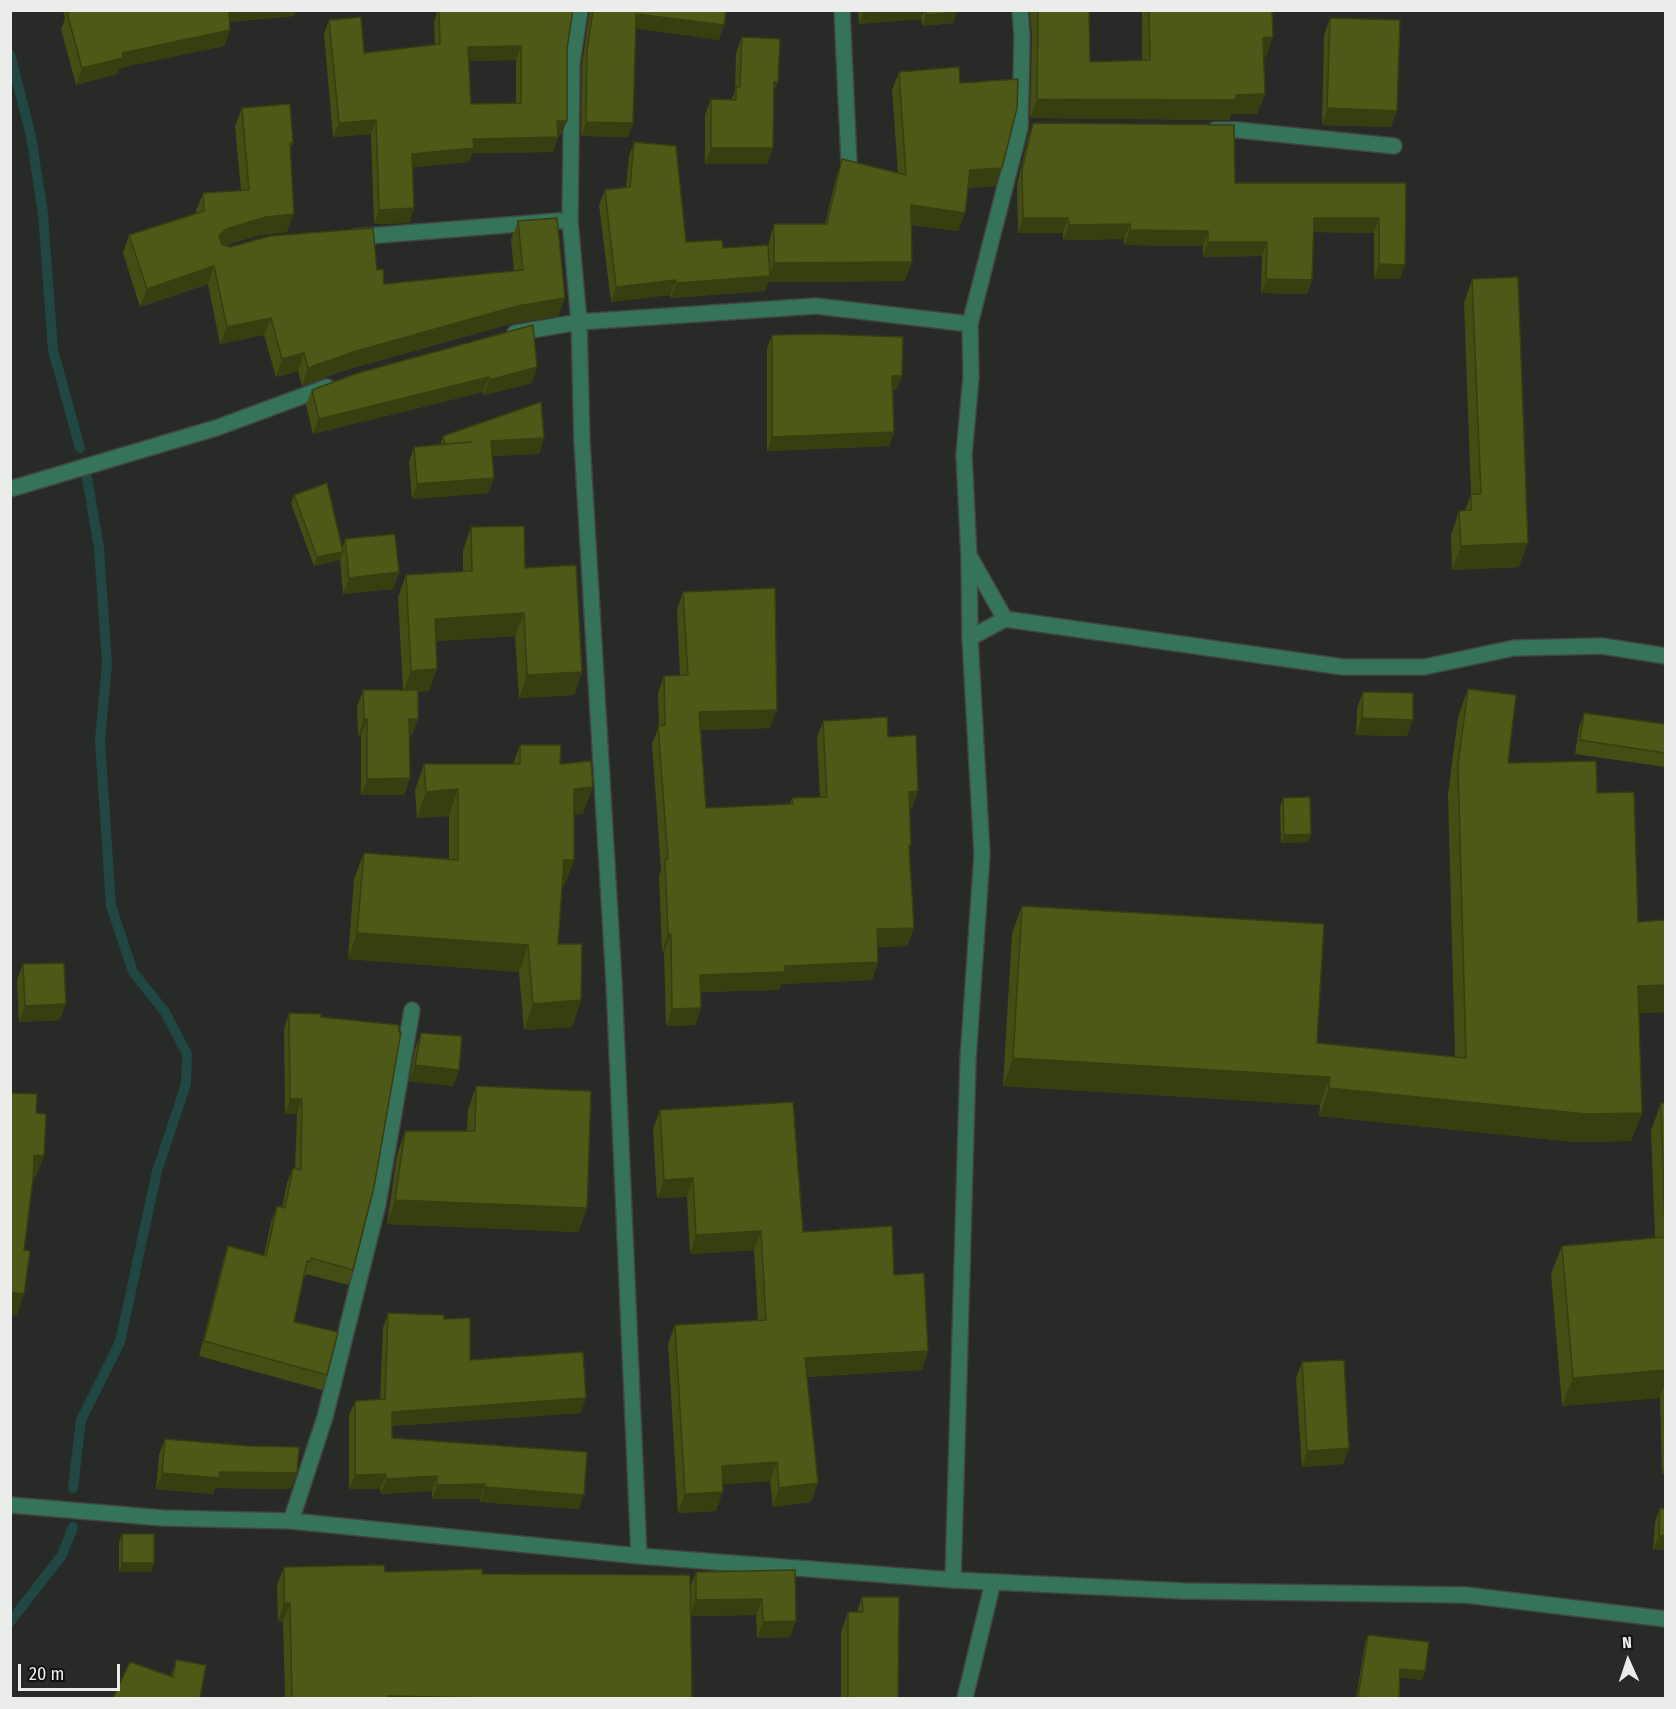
<!DOCTYPE html>
<html>
<head>
<meta charset="utf-8">
<style>
	body { margin:0 }
	#map { position:relative; width:1676px; height:1709px; overflow:hidden; background:#282a27; font-family:"Fira Sans Condensed",sans-serif }
	canvas { display:block }
	.frame { position:absolute; inset:0; border:12px solid #ebedeb; pointer-events:none }
	.north { position:absolute; left:1598px; top:1631px; width:60px; height:60px; -webkit-text-stroke:4px #111311; paint-order:stroke; rotate:357deg; font-size:16px; font-weight:700; line-height:24px; text-align:center; color:#ebedeb }
	.north::after { content:''; display:block; margin:auto; width:21px; height:27px; background:#ebedeb; clip-path:polygon(50% 0,100% 100%,50% 72%,0 100%) }
	.scale { position:absolute; left:18px; top:1664px; width:102px; height:27px; box-sizing:border-box; border:3px solid #ebedeb; border-top:0; padding-left:8px; font-size:18px; line-height:21px; white-space:nowrap; color:#ebedeb; -webkit-text-stroke:4px #111311; paint-order:stroke }
</style>
</head>
<body>
<div id="map">
<canvas width="1676" height="1709"></canvas>
<div class="frame"></div>
<div class="north">N</div>
<div class="scale">20 m</div>
</div>
<script>
const ctx = document.querySelector('canvas').getContext('2d');
ctx.lineJoin = 'round';
function poly(rows) {
  const path = new Path2D();
  for (const r of rows) {
    path.moveTo(r[0], r[1]);
    for (let i = 2; i < r.length; i += 2) path.lineTo(r[i], r[i + 1]);
  }
  return path;
}
function strokePath(path, color, width, dash) {
  ctx.strokeStyle = color;
  ctx.lineWidth = width;
  ctx.lineCap = dash ? 'butt' : 'round';
  ctx.setLineDash(dash || []);
  ctx.stroke(path);
}
function fillPath(path, color) {
  ctx.fillStyle = color;
  ctx.fill(path, 'evenodd');
}
strokePath(poly([
	[10,54,31,136,43,214,53,350,80,448],
	[73,1488,81,1420,120,1342,157,1171,186,1084,187,1054,165,1012,133,972,111,906,100,740,107,664,99,548,87,478],
	[10,1622,62,1555,73,1527]
]), '#204744', 10);
const street = poly([
	[580,10,572,63,570,220,579,322,582,442,614,983,639,1556],
	[842,10,849,162],
	[1215,130,1238,130,1394,146],
	[355,237,570,220],
	[515,333,579,322,816,306,970,324],
	[10,489,216,428,327,387],
	[971,559,1005,619],
	[970,638,1005,619,1343,667,1424,667,1514,648,1602,646,1666,656],
	[10,1505,163,1518,291,1521,639,1556,953,1580,1184,1591,1466,1595,1666,1619],
	[291,1521,325,1417,378,1204,412,1010],
	[953,1580,968,1060,982,854,970,638,969,557,964,455,971,377,970,324,1020,128,1022,37,1020,10],
	[965,1698,993,1582]
]);
strokePath(street, '#434542', 18);
strokePath(street, '#35745b', 15);
fillPath(poly([
	[63,10,296,10,294,16,229,22,230,30,224,46,119,68,117,74,76,85,61,29,65,19],
	[438,10,573,10,567,49,561,135,558,135,558,137,553,152,472,153,469,162,413,167,414,208,409,223,374,224,371,134,333,137,324,34,329,20,364,53,435,45,434,22],
	[516,60,516,103,471,104,468,61],
	[590,10,726,10,719,40,636,28,633,123,628,137,581,136,582,64],
	[858,10,957,10,953,23,922,26,921,19,859,24],
	[1030,10,1089,10,1090,62,1142,60,1142,10,1272,10,1266,57,1263,57,1265,94,1257,114,1231,114,1229,120,1030,118,1032,37],
	[1330,18,1391,127,1322,125,1324,35],
	[742,37,774,94,767,164,705,164,705,115,711,99,732,99,735,91,736,53],
	[899,72,960,83,995,186,968,188,958,231,912,225,905,281,768,282,765,291,671,298,670,295,611,302,599,205,605,190,626,188,629,156,634,142,686,242,723,248,768,245,774,224,825,224,836,178,842,159,898,173,892,90],
	[242,108,293,143,290,149,287,232,259,235,223,246,377,270,384,284,514,271,511,239,518,221,565,298,558,316,510,324,346,370,302,386,298,371,276,377,264,335,220,344,208,284,140,307,123,253,129,235,196,214,196,211,203,193,241,191,235,126],
	[1033,123,1235,183,1406,183,1400,279,1374,279,1374,233,1314,232,1312,280,1307,294,1261,293,1262,256,1203,257,1203,246,1124,245,1124,239,1063,240,1063,233,1018,233,1017,185,1028,138],
	[1472,279,1519,567,1452,570,1451,535,1459,511,1465,511,1471,494,1464,303],
	[772,335,902,376,896,390,893,390,894,432,889,446,767,451,767,349],
	[537,367,532,383,484,395,483,392,313,434,306,405,312,390],
	[443,436,544,438,539,454,492,456,494,478,488,493,412,499,409,462,414,447,440,445],
	[294,495,342,549,345,539,399,572,393,589,343,594,340,559,314,566,291,503],
	[471,527,525,568,582,672,574,695,519,698,515,636,436,641,429,691,418,692,418,719,412,735,409,735,410,778,404,795,361,795,361,736,358,736,357,707,363,690,403,690,398,597,406,575,463,571,463,550],
	[683,592,770,728,701,730,706,808,790,804,792,798,820,797,817,738,823,721,888,737,912,809,910,809,911,845,909,849,914,928,907,946,878,947,878,962,872,980,781,984,779,990,700,992,701,1008,695,1025,666,1026,664,952,662,952,659,877,661,869,652,744,659,726,658,693,664,676,680,675,677,610],
	[1468,689,1508,763,1597,793,1638,922,1665,920,1665,1012,1639,1013,1642,1113,1631,1141,1575,1142,1319,1116,1320,1105,1003,1086,1012,933,1022,906,1317,1043,1455,1057,1448,794,1458,717],
	[1363,692,1407,736,1356,735,1357,708],
	[1584,713,1665,724,1665,767,1575,754,1579,727],
	[520,745,560,764,583,814,574,814,574,860,564,886,562,886,558,944,581,1000,572,1027,524,1030,519,972,348,959,354,879,364,853,449,859,449,816,417,818,415,790,424,764,513,764],
	[1283,798,1308,842,1281,843,1280,806],
	[23,964,60,1020,19,1022,17,980],
	[289,1013,353,1270,348,1285,306,1274,305,1277,303,1276,294,1322,327,1375,322,1390,199,1356,223,1261,228,1246,264,1255,271,1222,277,1206,282,1208,287,1183,293,1168,295,1169,297,1114,285,1114,284,1029],
	[421,1033,459,1070,453,1086,409,1081,415,1049],
	[476,1086,587,1208,578,1232,387,1224,397,1155,405,1131,467,1131,468,1110],
	[1661,1103,1665,1103,1665,1474,1662,1474,1660,1398,1562,1406,1551,1274,1562,1246,1655,1238,1651,1131],
	[660,1110,803,1232,894,1275,928,1351,922,1370,807,1377,811,1502,773,1507,770,1481,723,1484,716,1511,678,1513,668,1344,675,1325,758,1320,754,1250,690,1254,687,1197,657,1198,653,1129],
	[388,1313,444,1319,470,1360,581,1413,392,1426,392,1438,579,1509,480,1502,480,1499,432,1499,432,1491,381,1494,380,1489,349,1489,349,1415,355,1401,380,1399,383,1328],
	[1302,1362,1349,1448,1343,1464,1302,1467,1296,1378],
	[165,1439,291,1489,215,1488,213,1494,156,1489,159,1455],
	[1660,1508,1665,1509,1665,1550,1653,1550,1655,1522],
	[122,1534,154,1563,151,1572,119,1572,119,1542],
	[284,1567,385,1572,482,1574,690,1587,696,1572,795,1570,790,1637,757,1638,756,1615,690,1616,692,1698,285,1698,283,1622,278,1622,277,1585],
	[862,1597,898,1698,841,1698,841,1632,848,1612,857,1612],
	[1368,1635,1425,1671,1422,1680,1399,1677,1399,1698,1356,1698,1365,1643],
	[176,1660,200,1698,171,1676]
]), '#444d14');
fillPath(poly([
	[227,10,296,10,294,16,223,22],
	[894,10,925,10,921,19,859,24,863,13],
	[957,12,953,23,922,26,926,15],
	[636,14,724,25,719,40,631,28],
	[230,30,224,46,119,68,117,74,76,85,82,68,122,53],
	[1273,37,1266,57,1256,57,1263,38],
	[521,46,516,60,463,61,468,47],
	[774,82,778,82,772,98],
	[1265,94,1257,114,1231,114,1229,120,1030,118,1037,99],
	[1327,108,1397,111,1391,127,1322,125],
	[376,120,371,134,333,137,339,123],
	[557,121,567,121,561,135,551,135],
	[586,122,633,123,628,137,581,136],
	[558,137,553,152,472,153,469,162,407,168,412,154,473,139],
	[711,148,773,148,767,164,705,164],
	[1002,168,995,186,964,189,970,170],
	[911,205,965,213,958,231,905,224],
	[414,208,409,223,374,224,379,210],
	[294,214,287,232,259,235,219,247,219,236,226,229,266,217],
	[1023,218,1068,218,1063,233,1018,233],
	[1314,218,1379,218,1374,233,1309,232],
	[1130,224,1124,239,1063,240,1069,225],
	[1130,230,1208,231,1203,246,1124,245],
	[1208,242,1267,242,1262,256,1203,257],
	[912,262,905,281,768,282,765,291,671,298,676,283,769,277,774,263],
	[1379,264,1405,265,1400,279,1374,279],
	[214,266,208,284,140,307,147,289],
	[1266,279,1312,280,1307,294,1261,293],
	[676,280,670,295,611,302,616,287],
	[565,298,558,316,510,324,346,370,302,386,308,368,353,352,517,306],
	[271,318,264,335,220,344,227,327],
	[304,353,298,371,276,377,282,359],
	[537,367,532,383,484,395,489,380],
	[892,376,902,376,896,390,887,390],
	[489,377,483,392,313,434,319,419],
	[894,432,889,446,767,451,772,437],
	[544,438,539,454,485,456,491,441],
	[494,478,488,493,412,499,417,484],
	[1528,543,1519,567,1452,570,1461,546],
	[343,552,340,560,314,566,317,557],
	[399,572,393,589,343,594,349,578],
	[524,613,515,636,426,642,435,619],
	[437,669,429,691,403,693,411,671],
	[582,672,574,695,519,698,527,675],
	[777,710,770,728,693,730,699,712],
	[1362,718,1413,720,1407,736,1356,735],
	[364,719,367,719,361,736,358,736],
	[409,719,418,719,412,735,403,735],
	[410,778,404,795,361,795,367,779],
	[593,787,583,814,564,815,574,789],
	[458,789,449,816,417,818,426,792],
	[918,791,912,809,903,809,909,792],
	[1311,834,1308,842,1281,843,1284,835],
	[564,860,574,860,564,886,555,886],
	[914,928,907,946,871,947,877,929],
	[357,933,528,945,519,972,348,959],
	[668,934,671,934,664,952,662,952],
	[878,962,872,980,781,984,779,990,693,992,700,975,785,966],
	[1665,985,1665,1012,1628,1014,1638,986],
	[581,1000,572,1027,524,1030,533,1004],
	[66,1004,60,1020,19,1022,25,1006],
	[701,1008,695,1025,666,1026,672,1009],
	[1013,1058,1330,1077,1320,1105,1003,1086],
	[415,1065,459,1070,453,1086,409,1081],
	[1329,1088,1642,1113,1631,1141,1575,1142,1319,1116],
	[290,1099,302,1099,297,1114,285,1114],
	[34,1155,44,1156,36,1177,27,1177],
	[693,1178,687,1197,657,1198,664,1180],
	[395,1200,587,1208,578,1232,387,1224],
	[761,1231,754,1250,690,1254,696,1235],
	[10,1292,24,1294,17,1316,10,1315],
	[928,1351,922,1370,798,1377,805,1358],
	[1665,1370,1665,1382,1660,1398,1562,1406,1573,1378],
	[586,1398,581,1413,387,1426,392,1412],
	[1349,1448,1343,1464,1302,1467,1307,1451],
	[777,1462,770,1481,715,1485,722,1466],
	[1665,1465,1665,1474,1662,1474],
	[220,1472,297,1473,291,1489,215,1488,213,1494,156,1489,162,1473],
	[386,1474,380,1489,349,1489,355,1475],
	[437,1476,432,1491,381,1494,386,1479],
	[818,1483,811,1502,773,1507,779,1488],
	[485,1484,480,1499,432,1499,437,1485],
	[485,1487,584,1495,579,1509,480,1502],
	[723,1492,716,1511,678,1513,685,1494],
	[1659,1536,1665,1536,1665,1550,1653,1550],
	[122,1563,154,1563,151,1572,119,1572],
	[762,1599,756,1615,690,1616,696,1600],
	[284,1603,290,1603,283,1622,278,1622],
	[796,1621,790,1637,757,1638,763,1622],
	[1400,1669,1425,1671,1422,1680,1397,1677],
	[387,1696,489,1698,386,1698]
]), '#373e10');
const building = poly([
	[73,10,229,10,230,30,122,53,123,58,82,68,67,13,73,10],
	[439,10,573,10,567,49,567,121,557,121,558,137,473,139,474,148,412,154,414,208,379,210,376,120,339,123,329,20,361,17,364,53,440,44,439,10],
	[521,46,521,103,471,104,468,47,521,46],
	[593,10,726,10,724,25,636,14,633,123,586,122,587,50,593,10],
	[863,10,894,10,863,13,863,10],
	[926,10,957,10,957,12,926,15,926,10],
	[1038,10,1089,10,1090,62,1150,60,1149,10,1272,10,1273,37,1263,38,1265,94,1236,95,1236,100,1037,99,1038,10],
	[1330,18,1400,20,1397,111,1327,108,1330,18],
	[742,37,780,39,778,82,774,82,773,148,711,148,711,99,736,100,736,87,740,87,742,37],
	[959,67,960,83,1018,79,1017,108,1002,168,970,170,965,213,911,205,912,262,774,263,774,224,827,224,842,159,906,175,899,72,959,67],
	[290,104,293,143,290,143,294,214,266,217,226,229,219,236,222,245,231,247,270,236,373,228,377,270,383,269,384,284,523,270,518,221,557,218,565,298,517,306,353,352,308,368,304,353,282,359,271,318,227,327,214,266,147,289,129,235,204,211,203,193,249,190,242,108,290,104],
	[1033,123,1234,125,1235,183,1406,183,1405,265,1379,264,1379,218,1314,218,1312,280,1266,279,1267,242,1208,242,1208,231,1130,230,1130,224,1069,225,1068,218,1023,218,1022,170,1033,123],
	[634,142,676,146,686,242,722,240,723,248,768,245,770,276,676,283,676,280,616,287,605,190,630,187,634,142],
	[1518,277,1528,543,1461,546,1459,511,1471,510,1471,494,1481,494,1472,279,1518,277],
	[533,325,537,367,489,380,489,377,319,419,312,390,358,373,533,325],
	[820,334,903,337,902,376,892,376,894,432,772,437,772,335,820,334],
	[541,402,544,438,491,441,494,478,417,484,414,447,472,442,445,444,443,436,541,402],
	[327,483,343,552,317,557,294,495,327,483],
	[524,526,525,568,576,565,582,672,527,675,524,613,435,619,437,669,411,671,406,575,472,571,471,527,524,526],
	[395,534,399,572,349,578,345,539,395,534],
	[775,588,777,710,699,712,706,808,793,804,792,798,827,797,823,721,887,717,888,737,916,735,918,791,909,792,911,845,909,845,914,928,877,929,878,962,785,966,785,972,700,975,701,1008,672,1009,671,934,668,934,665,859,668,859,658,726,665,725,664,676,688,675,683,592,775,588],
	[1468,689,1516,695,1508,763,1596,761,1597,793,1634,792,1638,922,1665,920,1665,985,1638,986,1642,1113,1586,1114,1329,1088,1330,1077,1013,1058,1022,906,1324,924,1317,1043,1466,1058,1458,766,1468,689],
	[363,690,418,690,418,719,409,719,410,778,367,779,367,719,364,719,363,690],
	[1363,692,1413,693,1413,720,1362,718,1363,692],
	[1584,713,1665,724,1665,753,1580,740,1584,713],
	[520,745,561,745,560,764,591,761,593,787,574,789,574,860,564,860,558,944,582,944,581,1000,533,1004,528,945,357,933,364,853,458,860,458,789,426,792,424,764,520,764,520,745],
	[1310,797,1311,834,1284,835,1283,798,1310,797],
	[64,963,66,1004,25,1006,23,964,64,963],
	[289,1013,321,1014,321,1017,399,1025,399,1032,401,1032,374,1187,353,1270,311,1258,310,1262,307,1261,294,1322,338,1332,327,1375,204,1341,228,1246,266,1256,277,1206,285,1208,293,1168,301,1170,302,1099,290,1099,289,1013],
	[421,1033,462,1036,459,1070,415,1065,421,1033],
	[476,1086,591,1091,587,1208,395,1200,405,1131,475,1131,476,1086],
	[10,1093,37,1094,36,1113,46,1114,44,1156,34,1155,33,1179,24,1250,30,1251,24,1294,10,1292,10,1093],
	[793,1102,803,1232,892,1226,894,1275,924,1273,928,1351,805,1358,818,1483,779,1488,777,1462,722,1466,723,1492,685,1494,675,1325,766,1320,761,1231,696,1235,693,1178,664,1180,660,1110,793,1102],
	[1661,1103,1665,1103,1665,1231,1661,1103],
	[1665,1237,1665,1370,1573,1378,1562,1246,1665,1237],
	[388,1313,444,1315,444,1319,470,1318,470,1360,583,1352,586,1398,392,1412,392,1438,587,1452,584,1495,485,1487,485,1484,437,1485,437,1476,386,1479,386,1474,355,1475,355,1401,385,1399,388,1313],
	[1344,1360,1349,1448,1307,1451,1302,1362,1344,1360],
	[165,1439,249,1446,299,1447,297,1473,220,1472,219,1478,162,1473,165,1439],
	[1660,1508,1665,1509,1665,1536,1659,1536,1660,1508],
	[122,1534,154,1534,154,1563,122,1563,122,1534],
	[384,1565,385,1572,482,1569,482,1574,690,1575,692,1698,489,1698,387,1696,387,1698,292,1698,290,1603,284,1603,284,1567,384,1565],
	[795,1570,796,1621,763,1622,762,1599,696,1600,696,1572,795,1570],
	[862,1597,899,1597,898,1698,848,1698,848,1612,863,1612,862,1597],
	[1368,1635,1429,1642,1425,1671,1400,1669,1399,1698,1365,1698,1358,1697,1368,1635],
	[176,1660,206,1665,200,1698,113,1698,130,1662,173,1677,176,1660]
]);
fillPath(building, '#4f5917');
strokePath(building, '#373e10', 1.5);
</script>
</body>
</html>
